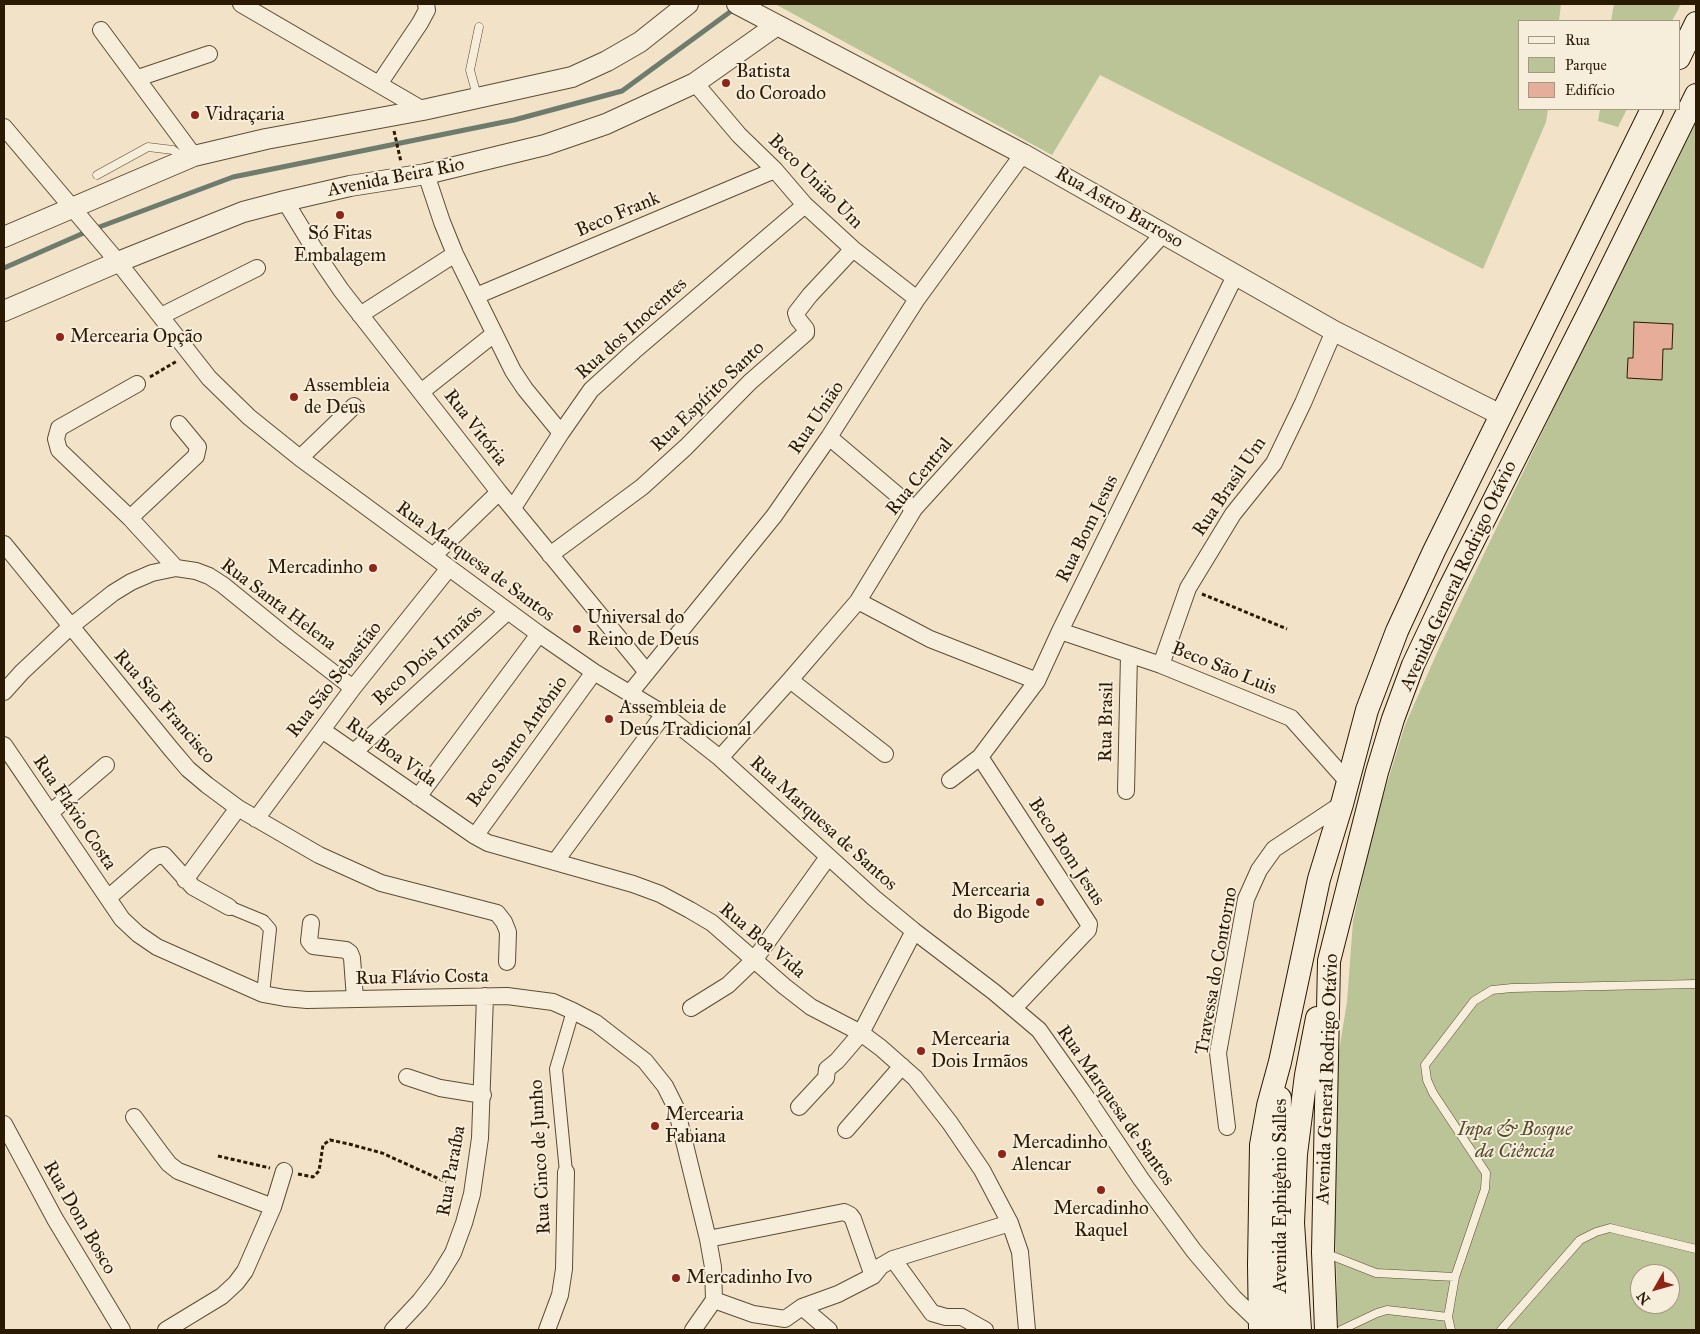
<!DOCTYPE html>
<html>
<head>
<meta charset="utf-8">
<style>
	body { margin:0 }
	#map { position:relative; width:1700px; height:1334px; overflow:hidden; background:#f2e3c8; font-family:"IM FELL Great Primer",serif }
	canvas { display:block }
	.frame { position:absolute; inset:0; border:5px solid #2a1903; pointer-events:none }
	.legend { position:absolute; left:1518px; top:20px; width:162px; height:90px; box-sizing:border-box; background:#f7eddb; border:1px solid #a59885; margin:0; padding:6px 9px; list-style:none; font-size:15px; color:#2a1903 }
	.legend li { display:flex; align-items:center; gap:10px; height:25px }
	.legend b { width:25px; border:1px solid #a59885 }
	.north { position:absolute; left:1630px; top:1264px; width:50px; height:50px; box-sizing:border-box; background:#f7eddb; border:1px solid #a59885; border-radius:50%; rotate:232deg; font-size:14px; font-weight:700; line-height:20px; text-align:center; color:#2a1903 }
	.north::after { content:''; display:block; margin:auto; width:18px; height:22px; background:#8f2418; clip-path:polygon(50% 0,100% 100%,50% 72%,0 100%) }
</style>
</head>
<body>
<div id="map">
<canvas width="1700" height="1334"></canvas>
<div class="frame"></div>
<ul class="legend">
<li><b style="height:6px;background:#f7eddb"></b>Rua</li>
<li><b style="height:14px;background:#bac496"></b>Parque</li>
<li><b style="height:14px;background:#e6ad99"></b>Edifício</li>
</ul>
<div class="north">N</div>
</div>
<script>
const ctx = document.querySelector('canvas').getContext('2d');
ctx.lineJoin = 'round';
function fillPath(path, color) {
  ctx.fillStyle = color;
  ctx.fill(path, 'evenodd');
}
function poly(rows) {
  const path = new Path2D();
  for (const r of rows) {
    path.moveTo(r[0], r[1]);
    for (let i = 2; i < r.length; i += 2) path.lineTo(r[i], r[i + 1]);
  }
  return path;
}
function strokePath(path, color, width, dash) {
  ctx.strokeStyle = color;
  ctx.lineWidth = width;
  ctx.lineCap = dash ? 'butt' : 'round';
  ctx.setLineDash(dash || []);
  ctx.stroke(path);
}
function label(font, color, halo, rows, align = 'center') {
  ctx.font = font + ' "IM FELL Great Primer",serif';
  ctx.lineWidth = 4;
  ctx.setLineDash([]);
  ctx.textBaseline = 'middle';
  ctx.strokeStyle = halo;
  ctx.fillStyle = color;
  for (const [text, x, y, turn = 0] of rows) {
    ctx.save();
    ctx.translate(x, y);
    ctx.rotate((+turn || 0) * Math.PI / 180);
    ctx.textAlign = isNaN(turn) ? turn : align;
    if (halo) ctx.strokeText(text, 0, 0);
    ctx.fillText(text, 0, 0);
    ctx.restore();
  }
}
fillPath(poly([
	[775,4,1561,4,1559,21,1519,21,1519,109,1548,109,1546,122,1483,269,1100,75,1052,155],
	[1614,4,1681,4,1672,21,1611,21],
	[1600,109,1627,109,1618,127,1598,121],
	[1696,118,1696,1330,1338,1330,1333,1153,1338,1057,1347,1002,1353,921,1375,822,1405,725,1440,646,1551,414],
	[1640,1274,1670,1274,1670,1304,1640,1304]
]), '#bac496');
strokePath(poly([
	[4,268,86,232,233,177,514,120,622,91,734,9]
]), '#6e7c6e', 5);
const building = poly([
	[1634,322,1673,324,1672,349,1663,349,1662,380,1627,378,1628,358,1633,358,1634,322]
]);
fillPath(building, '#e6ad99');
strokePath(building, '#2a1903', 1);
const service = poly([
	[477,96,470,70,479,27],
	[97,175,148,147,173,150,184,158],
	[1325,1253,1376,1273,1455,1277],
	[1341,1330,1377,1313,1387,1310,1448,1317],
	[1451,1330,1448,1317,1455,1277,1485,1189,1486,1173,1433,1093,1427,1080,1425,1065,1474,1001,1492,990,1512,988,1696,984],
	[1501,1330,1580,1240,1596,1232,1610,1228,1696,1249]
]);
const pedestrian = poly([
	[229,907,263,921,270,929,263,994],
	[566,1172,556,1069,573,1011]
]);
const minor = poly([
	[241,4,423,110],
	[101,30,194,156],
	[138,78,209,54],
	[695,83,739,135,775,170,805,205,853,249,917,299],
	[379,84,420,23,427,10,426,4],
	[4,127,118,262,209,378,249,417,300,458,539,634,594,672,664,714,720,758,874,898,914,931,994,992,1039,1030,1082,1091,1141,1179,1194,1251,1234,1298,1260,1323],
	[426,174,442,222,455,254,513,371,525,389,561,433],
	[285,201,324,265,341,290,499,492,646,671],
	[476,296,775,170],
	[360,315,455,254],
	[161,316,257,268],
	[137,384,59,428,56,439,59,450,130,518,176,568],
	[421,392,494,334],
	[829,437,914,509],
	[300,458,354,406],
	[513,508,561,433,591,390,634,351,805,205],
	[130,518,196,456,198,447,179,424],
	[4,544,171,749,188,769,207,785,238,808,319,855,381,883,497,913,504,922,508,932,507,962],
	[550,555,642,487,686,447,750,382,806,333,806,329,798,319,796,313,810,295,853,249],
	[433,556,499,492],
	[858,601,930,639,1037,681],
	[1060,631,1161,665,1291,718,1348,782],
	[1161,665,1188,588,1233,514,1274,463,1303,403,1334,331],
	[790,680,885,754],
	[4,692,22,672,70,627,113,593,131,582,152,573,176,568,196,571,209,576,223,585,287,637,353,688],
	[630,693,774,516,829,437,917,299,1023,154],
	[322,730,475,836,488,843,633,884,660,894,690,910,712,923,784,986,811,1007,861,1033,881,1048,915,1078,950,1123,982,1170,1010,1223,1020,1252,1027,1330],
	[4,745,122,919,138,934,157,947,263,994,285,998,307,1000,507,996,553,1002,573,1011,596,1023,645,1061,665,1086,676,1108,708,1239,713,1267,714,1300,693,1330],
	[354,752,508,611],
	[980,757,1089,924,1088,930,1085,933,1014,1008],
	[720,758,790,680,858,601,914,509,1164,233],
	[950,780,980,757,1037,681,1060,631,1235,276],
	[1126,791,1129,655],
	[418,797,539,634],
	[50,813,106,765],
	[256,819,353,688,449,568],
	[475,836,594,672],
	[555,862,664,714],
	[185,880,238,808],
	[108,898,155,857,164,855,193,887,229,907],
	[311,923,309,941,313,946,346,950,350,953,352,958,355,999],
	[691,1008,728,985,755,959,828,857],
	[407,1077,440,1088,483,1095],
	[799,1107,826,1078,827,1069,837,1061,861,1033,914,931],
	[134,1117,162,1155,169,1164,178,1171,273,1207],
	[4,1124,55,1219,122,1330],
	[1227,1127,1218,1053,1246,899,1259,870,1274,849,1342,804],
	[846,1130,902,1066],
	[708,1239,844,1212,850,1215,853,1219,873,1276],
	[893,1259,932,1313,946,1317,962,1317,985,1330],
	[714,1300,753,1314,785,1319,802,1307,838,1294,873,1276,881,1266,893,1259,1010,1223],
	[802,1307,829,1330],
	[166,1330,222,1296,236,1283,245,1271,273,1207,284,1171],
	[393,1330,420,1301,437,1279,453,1253,464,1223,472,1194,480,1138,485,996],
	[547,1330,560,1295,564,1269,566,1172]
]);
const tertiary = poly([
	[737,4,1023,154,1334,331,1501,415],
	[4,237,194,156,266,139,423,110,572,77,607,61,640,42,688,4],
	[4,311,118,262,243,212,285,201,350,186,426,174,545,145,606,124,695,83,777,25]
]);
const secondary = poly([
	[1679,58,1696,23],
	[1280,1098,1278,1183,1282,1330],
	[1260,1330,1259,1265,1261,1145,1268,1106,1280,1062,1319,879,1342,804,1367,710,1397,631,1434,551,1652,109],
	[1300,1330,1293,1223,1296,1154,1306,1075,1317,1018],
	[1326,1330,1323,1252,1329,961,1377,772,1393,719,1413,665,1447,593,1592,306,1696,95]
]);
strokePath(service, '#5c4c34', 9);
strokePath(pedestrian, '#5c4c34', 14);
strokePath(minor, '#5c4c34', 18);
strokePath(tertiary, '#5c4c34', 22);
strokePath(secondary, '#2a1903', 24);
strokePath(poly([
	[394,131,401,162],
	[150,377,177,361],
	[1202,594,1287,629],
	[218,1156,270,1168],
	[298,1174,313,1177,319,1171,323,1145,330,1140,349,1144,382,1153,446,1182]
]), '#2a1903', 3, [4, 2.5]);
strokePath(service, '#f7eddb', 8);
strokePath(pedestrian, '#f7eddb', 12);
strokePath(minor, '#f7eddb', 16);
strokePath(tertiary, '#f7eddb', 20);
strokePath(secondary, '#f7eddb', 22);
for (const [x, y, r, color] of [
	[726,83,5,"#8f2418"],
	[195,115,5,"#8f2418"],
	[340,215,5,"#8f2418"],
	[60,337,5,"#8f2418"],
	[294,397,5,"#8f2418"],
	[373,568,5,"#8f2418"],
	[577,629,5,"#8f2418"],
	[609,719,5,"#8f2418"],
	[1040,902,5,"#8f2418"],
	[921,1051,5,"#8f2418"],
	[655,1126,5,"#8f2418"],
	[1002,1154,5,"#8f2418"],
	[1101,1190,5,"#8f2418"],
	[676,1278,5,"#8f2418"]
]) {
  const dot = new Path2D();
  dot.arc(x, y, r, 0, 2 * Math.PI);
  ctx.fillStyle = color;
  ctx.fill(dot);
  strokePath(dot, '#f7eddb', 2);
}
label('19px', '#2a1903', '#f7eddb', [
	["Batista",736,72],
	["do Coroado",736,94],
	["Vidraçaria",205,115],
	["Só Fitas",340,234,"center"],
	["Embalagem",340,256,"center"],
	["Mercearia Opção",70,337],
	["Assembleia",304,386],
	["de Deus",304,408],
	["Mercadinho",363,568,"right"],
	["Universal do",587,618],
	["Reino de Deus",587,640],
	["Assembleia de",619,708],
	["Deus Tradicional",619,730],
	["Mercearia",1030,891,"right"],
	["do Bigode",1030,913,"right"],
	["Mercearia",931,1040],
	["Dois Irmãos",931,1062],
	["Mercearia",665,1115],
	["Fabiana",665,1137],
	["Mercadinho",1012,1143],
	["Alencar",1012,1165],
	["Mercadinho",1101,1209,"center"],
	["Raquel",1101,1231,"center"],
	["Mercadinho Ivo",686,1278]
], 'left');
label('19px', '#2a1903', '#f7eddb', [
	["Avenida Beira Rio",396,178,-11],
	["Beco União Um",815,182,45],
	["Rua Astro Barroso",1119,208,30],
	["Beco Frank",618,215,-23],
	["Rua dos Inocentes",632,329,-42],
	["Rua Espírito Santo",708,397,-44],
	["Rua União",817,418,-56],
	["Rua Vitória",475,428,52],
	["Rua Central",920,477,-51],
	["Rua Brasil Um",1230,487,-56],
	["Rua Bom Jesus",1088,529,-64],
	["Rua Marquesa de Santos",475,562,36],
	["Avenida General Rodrigo Otávio",1459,576,-65],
	["Rua Santa Helena",278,605,37],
	["Beco Dois Irmãos",428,656,-42],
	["Beco São Luis",1224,669,22],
	["Rua São Sebastião",335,680,-52],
	["Rua São Francisco",164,707,49],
	["Rua Brasil",1107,722,-89],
	["Beco Santo Antônio",518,742,-54],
	["Rua Boa Vida",391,753,35],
	["Rua Flávio Costa",74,813,56],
	["Rua Marquesa de Santos",823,824,42],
	["Beco Bom Jesus",1066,852,57],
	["Rua Boa Vida",762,941,40],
	["Travessa do Contorno",1217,971,-80],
	["Rua Flávio Costa",422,978,-1],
	["Avenida General Rodrigo Otávio",1328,1079,-88],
	["Rua Marquesa de Santos",1115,1106,55],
	["Rua Cinco de Junho",541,1157,-93],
	["Rua Paraíba",452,1171,-80],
	["Avenida Ephigênio Salles",1281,1196,-90],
	["Rua Dom Bosco",79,1218,60]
]);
label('italic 19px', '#554c2f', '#f7eddb', [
	["Inpa & Bosque",1515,1130],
	["da Ciência",1515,1152]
]);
</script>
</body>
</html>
